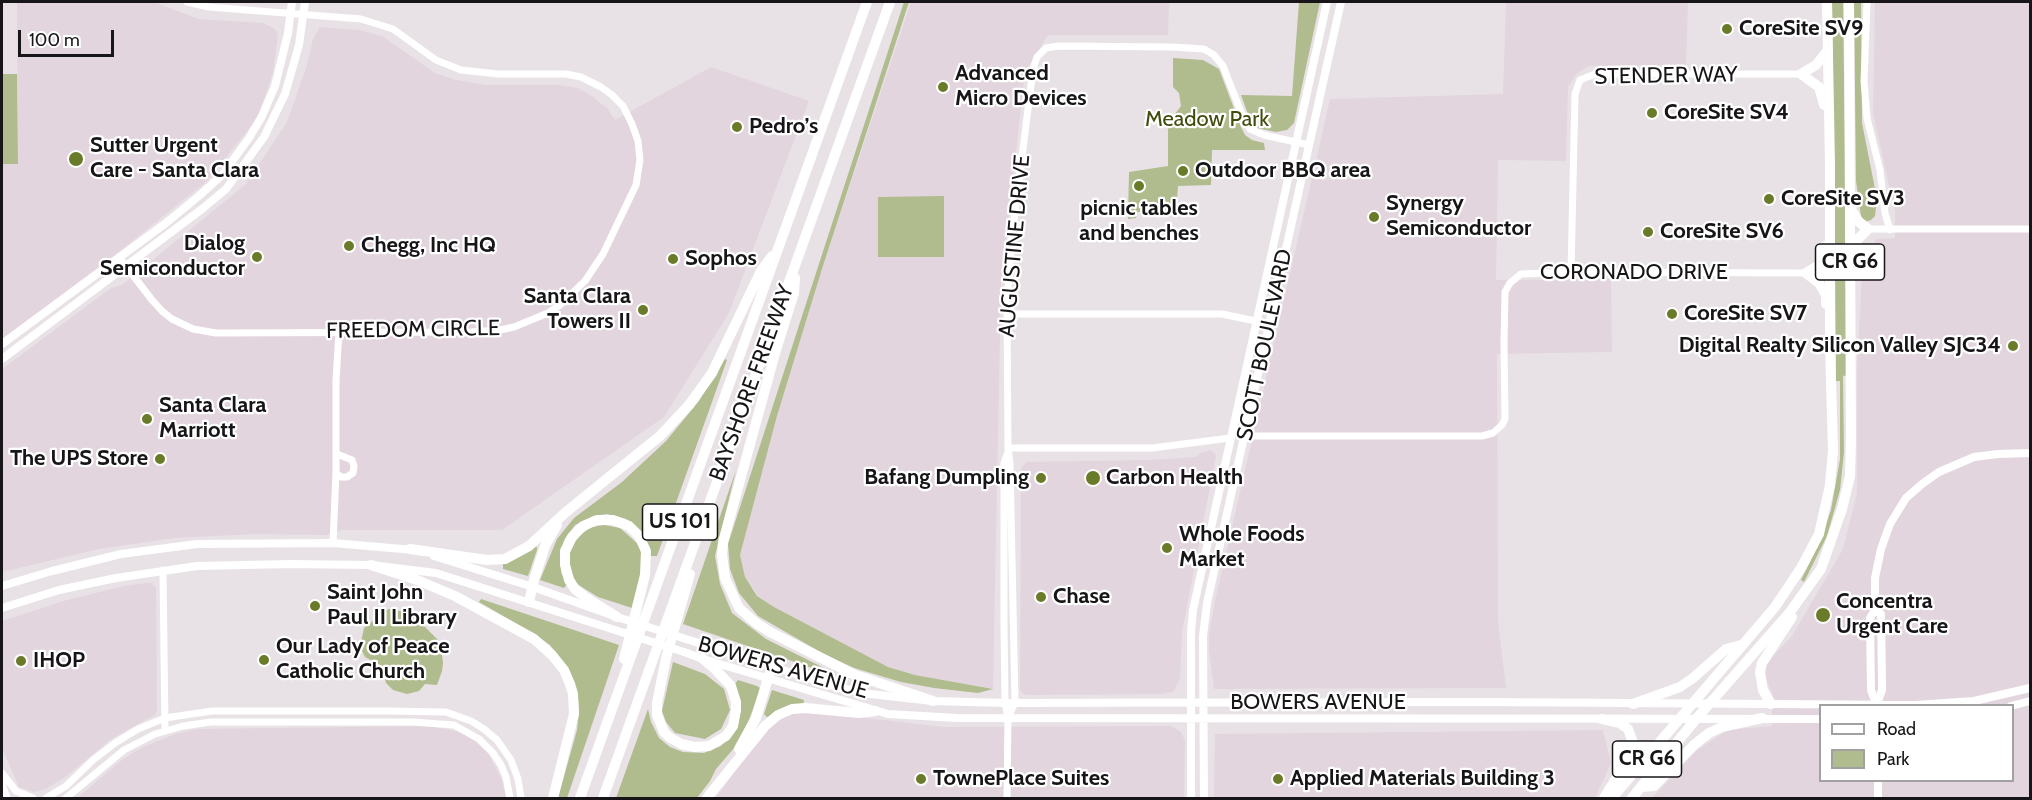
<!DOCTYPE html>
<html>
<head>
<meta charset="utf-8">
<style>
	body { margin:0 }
	#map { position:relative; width:2032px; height:800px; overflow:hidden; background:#e8e2e6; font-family:Cabin,sans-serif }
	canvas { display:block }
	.frame { position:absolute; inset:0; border:3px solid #171517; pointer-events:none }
	.legend { position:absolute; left:1819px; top:704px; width:195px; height:78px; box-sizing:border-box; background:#fff; border:2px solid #a2a1a2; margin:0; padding:8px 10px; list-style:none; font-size:18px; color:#171517 }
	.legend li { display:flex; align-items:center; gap:12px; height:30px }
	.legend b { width:30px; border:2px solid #a2a1a2 }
	.scale { position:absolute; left:18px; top:30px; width:96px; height:27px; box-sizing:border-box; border:3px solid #171517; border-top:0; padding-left:8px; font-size:18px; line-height:21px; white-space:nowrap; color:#171517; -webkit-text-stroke:4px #fff; paint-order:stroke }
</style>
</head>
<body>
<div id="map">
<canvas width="2032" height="800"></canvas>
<div class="frame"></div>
<ul class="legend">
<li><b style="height:8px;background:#fff"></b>Road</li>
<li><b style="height:16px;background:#b0bc8d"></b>Park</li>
</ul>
<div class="scale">100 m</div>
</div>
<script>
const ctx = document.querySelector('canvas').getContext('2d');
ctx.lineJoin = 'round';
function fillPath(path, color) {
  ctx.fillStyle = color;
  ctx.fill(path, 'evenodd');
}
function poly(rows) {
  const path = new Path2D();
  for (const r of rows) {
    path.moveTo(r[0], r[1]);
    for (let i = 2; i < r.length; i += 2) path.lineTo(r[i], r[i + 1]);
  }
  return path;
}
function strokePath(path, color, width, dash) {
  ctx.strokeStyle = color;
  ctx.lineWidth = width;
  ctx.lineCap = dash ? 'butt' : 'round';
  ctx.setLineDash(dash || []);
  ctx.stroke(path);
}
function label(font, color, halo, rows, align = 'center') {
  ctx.font = font + ' Cabin,sans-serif';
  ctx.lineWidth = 4.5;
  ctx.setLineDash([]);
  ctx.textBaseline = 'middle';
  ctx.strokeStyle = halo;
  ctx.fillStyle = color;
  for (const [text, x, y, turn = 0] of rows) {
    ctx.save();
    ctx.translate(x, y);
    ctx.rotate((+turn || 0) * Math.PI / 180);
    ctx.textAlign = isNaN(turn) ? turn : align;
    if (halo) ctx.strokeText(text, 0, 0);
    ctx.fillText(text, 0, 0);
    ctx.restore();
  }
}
fillPath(poly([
	[17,2,154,2,199,19,263,23,275,29,278,35,273,72,257,119,206,182,116,254,2,339,2,164,18,163],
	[911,2,1169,2,1168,35,1048,35,1025,73,1001,284,993,689,915,675,888,667,774,607,758,596,745,577,740,555,777,416,822,269],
	[1506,2,1688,2,1686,66,1589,66,1577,73,1568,87,1566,161,1498,160,1496,280,1611,279,1612,352,1497,354,1498,621,1506,688,1214,689,1209,650,1209,634,1215,601,1330,99,1503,94],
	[1875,2,2030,2,2030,798,1652,798,1697,750,1728,730,1772,726,1772,692,1765,678,1766,664,1792,636,1843,549,1857,493,1857,372,1862,273,1876,239,1895,238,1895,212,1873,114],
	[1820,706,2012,706,2012,780,1820,780],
	[320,27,359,30,382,36,435,73,456,80,486,85,558,85,578,88,593,97,608,109,615,120,711,67,809,101,729,313,664,417,502,530,342,530,326,535,254,534,175,538,99,549,2,572,2,369,111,288,122,285,246,184,287,122,307,65,313,39],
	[1210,450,1214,453,1216,456,1182,632,1180,679,1173,692,1162,694,1026,695,1020,691,1021,468,1026,462,1149,460,1196,457,1200,453],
	[148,583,152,583,156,588,157,711,155,715,111,739,68,775,46,789,34,792,19,787,2,748,2,621,67,600,124,586],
	[797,712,829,714,945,727,1171,726,1181,732,1185,741,1184,798,716,798,764,730,775,721],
	[430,726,460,732,476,742,488,753,502,780,506,798,77,798,123,759,141,748,175,734,197,729],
	[1603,730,1611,763,1595,798,1214,798,1215,734]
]), '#e2d5de');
fillPath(poly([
	[904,2,909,2,822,269,777,416,740,555,745,577,757,596,774,607,888,667,915,675,993,689,978,693,934,688,901,682,854,668,822,653,758,616,739,593,730,569,728,544],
	[1299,2,1320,2,1294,123,1287,130,1276,132,1257,128,1250,120,1241,95,1292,96],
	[1832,2,1843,2,1848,375,1843,376,1844,452,1840,490,1827,536,1804,582,1801,580,1818,546,1831,510,1840,459,1840,381,1836,381,1836,361],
	[1854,2,1861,2,1862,123,1877,199,1875,216,1871,220,1865,222,1861,216,1856,181],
	[1173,58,1203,60,1219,69,1241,127,1245,135,1252,140,1264,143,1265,150,1212,150,1211,185,1178,186,1176,212,1137,212,1136,218,1128,219,1129,172,1168,166,1168,123,1181,106,1179,93,1173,87],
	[2,74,17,74,18,164,2,164],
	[944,196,944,257,878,257,878,197],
	[725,359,727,360,657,556,650,556,639,529,626,519,607,514,594,516,575,525,564,540,561,557,561,572,567,584,564,588,540,580,557,539,574,518,622,482,666,441,699,401],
	[736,470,715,556,720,584,732,613,766,639,824,668,824,672,683,624],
	[604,525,620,528,639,545,642,557,641,574,632,608,598,597,577,584,573,576,569,562,570,553,575,542,581,534,592,527],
	[533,547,537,547,537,550,528,576,503,569,503,563],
	[481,599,619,645,567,798,558,798,577,730,579,710,577,691,569,671,550,645,533,633,479,602],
	[389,609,400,611,415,617,437,639,441,647,443,663,442,671,437,685,425,684,419,691,407,694,393,690,386,683,382,666,365,657,362,651,361,642,364,628,375,619,378,613],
	[673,662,705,674,724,689,730,710,721,729,705,739,675,733,666,722,662,711],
	[738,680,757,686,760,688,759,692,749,720,735,747,716,769,710,781,697,798,616,798,648,709,651,722,659,738,670,747,683,752,704,753,721,746,737,729,741,709,735,684],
	[772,690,804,700,803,706,767,717,764,714]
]), '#b0bc8d');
strokePath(poly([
	[1867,2,1864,81,1867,118,1880,170,1885,213,1890,230],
	[1868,229,2030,229],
	[119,257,152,300,162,311,172,319,193,329,216,333,471,332,500,330,514,327,548,313,560,305,585,281,603,254,636,185,640,160,638,141,632,124,623,106,612,95,601,87,581,77,566,74,498,74,461,70,436,60,393,29,361,19,209,7,187,2],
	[1571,272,1575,94,1580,80,1595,74,1801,74],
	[1007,314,1222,314,1270,324],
	[1245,436,1482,436,1493,433,1502,425,1505,419,1504,343,1505,292,1510,283,1521,274,1571,272,1806,273],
	[1008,448,1152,448,1230,438],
	[1007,454,1004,463,1004,622,1005,703,1008,717,1007,798],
	[336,473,341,477,347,477,353,473,354,466,352,460,337,454],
	[333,543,336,473,336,380,339,332],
	[163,570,165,730],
	[1008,717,1015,703,1010,463,1008,448,1007,302,1012,237,1033,69,1037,57,1046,48,1059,46,1172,47,1204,49,1214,55,1223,66,1241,112,1250,129,1264,135,1309,145],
	[2,773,16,791,33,798],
	[2,784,7,798],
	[46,798,66,786,93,760,115,743,138,729,165,718,212,711,389,711,446,712,471,721,484,729,497,740,511,760,518,779,521,798],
	[66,798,124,750,155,734,183,726,211,722,413,722,454,725,479,739,493,753,501,765,506,777,510,798]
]), '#fff', 7);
strokePath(poly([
	[2,344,166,223,200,195,222,175,249,138,262,116,275,86,288,33,292,2],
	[2,359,202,209,226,189,264,137,285,94,299,45,305,2],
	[434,556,533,587,617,617,836,687,870,694,933,701,1005,703,1481,702,1915,705,1974,701,2030,688],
	[2,586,52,571,121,554,197,544,333,543,414,550],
	[2,608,59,590,116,578,197,566,291,564,371,565,436,573,684,652,703,659,888,714,957,718,1820,719],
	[1875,610,1881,614,1882,684,1882,690,1877,704],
	[1877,706,1871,690,1870,618,1875,610,1875,578,1881,549,1890,524,1906,498,1922,484,1939,472,1974,457,1998,454,2030,453],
	[2011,706,2030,701],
	[1878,780,1878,798],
	[1191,798,1191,632,1193,610,1327,2],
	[1204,798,1203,636,1207,603,1341,2]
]), '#fff', 8);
strokePath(poly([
	[1801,74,1819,87,1824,105],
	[1801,74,1816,65,1828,50],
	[1825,246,1824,256,1819,265,1806,273,1819,283,1826,295,1826,304],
	[1850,253,1858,239,1868,229,1858,221,1851,209],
	[795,278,794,293,776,350,723,542,722,555,725,578,739,608,756,623,770,632,855,675,933,701],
	[410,549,487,560,505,559,529,546,566,512,660,436,689,405,712,373,761,271,772,256],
	[371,565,417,580,455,596,534,639,552,655,564,670,570,684,573,694,574,714,553,798],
	[690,574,666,658,657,703,657,715,664,732,669,737,681,744,695,747,709,746,726,736,733,726,736,710,736,702,731,686,715,669,703,659],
	[529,602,534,580,545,546,557,525],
	[617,617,585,597,575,589,569,580,565,565,565,551,572,537,583,526,597,520,613,520,629,526,639,536,646,551,645,575,624,659],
	[1633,704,1680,687,1693,678,1726,649,1741,645],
	[1771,704,1763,690,1760,672,1762,663,1792,617],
	[1602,719,1620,723,1628,729,1632,740,1632,747,1626,763,1604,798],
	[739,749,756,718,772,665],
	[1642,787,1654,786,1694,745,1709,733,1722,727,1762,718],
	[580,798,867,2],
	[603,798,890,2],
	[707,798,765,726,778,715,792,709,805,708,859,713,875,711],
	[1612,798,1775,607,1801,568,1819,534,1830,485,1833,451,1830,345,1830,165,1827,2],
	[1632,798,1696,719,1790,612,1821,569,1842,509,1850,476,1851,439,1849,2]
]), '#fff', 10);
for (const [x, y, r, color] of [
	[1727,29,6,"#697a28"],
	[943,87,6,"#697a28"],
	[1652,113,6,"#697a28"],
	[737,127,6,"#697a28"],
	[76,159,8,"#697a28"],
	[1183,171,6,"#697a28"],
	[1139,186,6,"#697a28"],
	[1769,199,6,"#697a28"],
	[1374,217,6,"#697a28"],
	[1648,232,6,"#697a28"],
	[349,246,6,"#697a28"],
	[257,257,6,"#697a28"],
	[673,259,6,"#697a28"],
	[643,310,6,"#697a28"],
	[1672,314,6,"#697a28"],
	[2013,346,6,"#697a28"],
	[147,419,6,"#697a28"],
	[160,459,6,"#697a28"],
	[1041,478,6,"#697a28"],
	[1093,478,8,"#697a28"],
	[1167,548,6,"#697a28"],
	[1041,597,6,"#697a28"],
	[315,606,6,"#697a28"],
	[1823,615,8,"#697a28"],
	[264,660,6,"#697a28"],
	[21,661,6,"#697a28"],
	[921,779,6,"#697a28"],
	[1278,779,6,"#697a28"]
]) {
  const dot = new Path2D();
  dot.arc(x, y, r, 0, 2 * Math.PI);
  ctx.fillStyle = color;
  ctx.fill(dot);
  strokePath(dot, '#fff', 2);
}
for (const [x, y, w] of [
	[1850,262,69],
	[680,522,75],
	[1647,759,69]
]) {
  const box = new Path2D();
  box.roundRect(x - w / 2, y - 18, w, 36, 4.5);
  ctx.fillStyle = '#fff';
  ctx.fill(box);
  strokePath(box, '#171517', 1.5);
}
label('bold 21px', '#171517', null, [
	["CR G6",1850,262],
	["US 101",680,522],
	["CR G6",1647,759]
]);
label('bold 22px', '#171517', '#fff', [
	["CoreSite SV9",1739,29],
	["Advanced",955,74],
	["Micro Devices",955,99],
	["CoreSite SV4",1664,113],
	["Pedro’s",749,127],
	["Sutter Urgent",90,146],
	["Care - Santa Clara",90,171],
	["Outdoor BBQ area",1195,171],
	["CoreSite SV3",1781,199],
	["Synergy",1386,204],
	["Semiconductor",1386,229],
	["picnic tables",1139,209,"center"],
	["and benches",1139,234,"center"],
	["CoreSite SV6",1660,232],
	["Dialog",245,244,"right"],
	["Semiconductor",245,269,"right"],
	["Chegg, Inc HQ",361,246],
	["Sophos",685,259],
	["Santa Clara",631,297,"right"],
	["Towers II",631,322,"right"],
	["CoreSite SV7",1684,314],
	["Digital Realty Silicon Valley SJC34",2001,346,"right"],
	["Santa Clara",159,406],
	["Marriott",159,431],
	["The UPS Store",148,459,"right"],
	["Bafang Dumpling",1029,478,"right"],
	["Carbon Health",1106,478],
	["Whole Foods",1179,535],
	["Market",1179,560],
	["Saint John",327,593],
	["Paul II Library",327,618],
	["Chase",1053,597],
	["Concentra",1836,602],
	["Urgent Care",1836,627],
	["Our Lady of Peace",276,647],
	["Catholic Church",276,672],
	["IHOP",33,661],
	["TownePlace Suites",933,779],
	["Applied Materials Building 3",1290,779]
], 'left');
label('22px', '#171517', '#fff', [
	["STENDER WAY",1666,76,-1],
	["AUGUSTINE DRIVE",1015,246,-85],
	["CORONADO DRIVE",1634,273],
	["FREEDOM CIRCLE",413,330,-1],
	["SCOTT BOULEVARD",1265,345,-78],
	["BAYSHORE FREEWAY",752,383,-70],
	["BOWERS AVENUE",783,668,16],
	["BOWERS AVENUE",1318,703]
]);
label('22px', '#404c0c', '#fff', [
	["Meadow Park",1207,120]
]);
</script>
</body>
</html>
